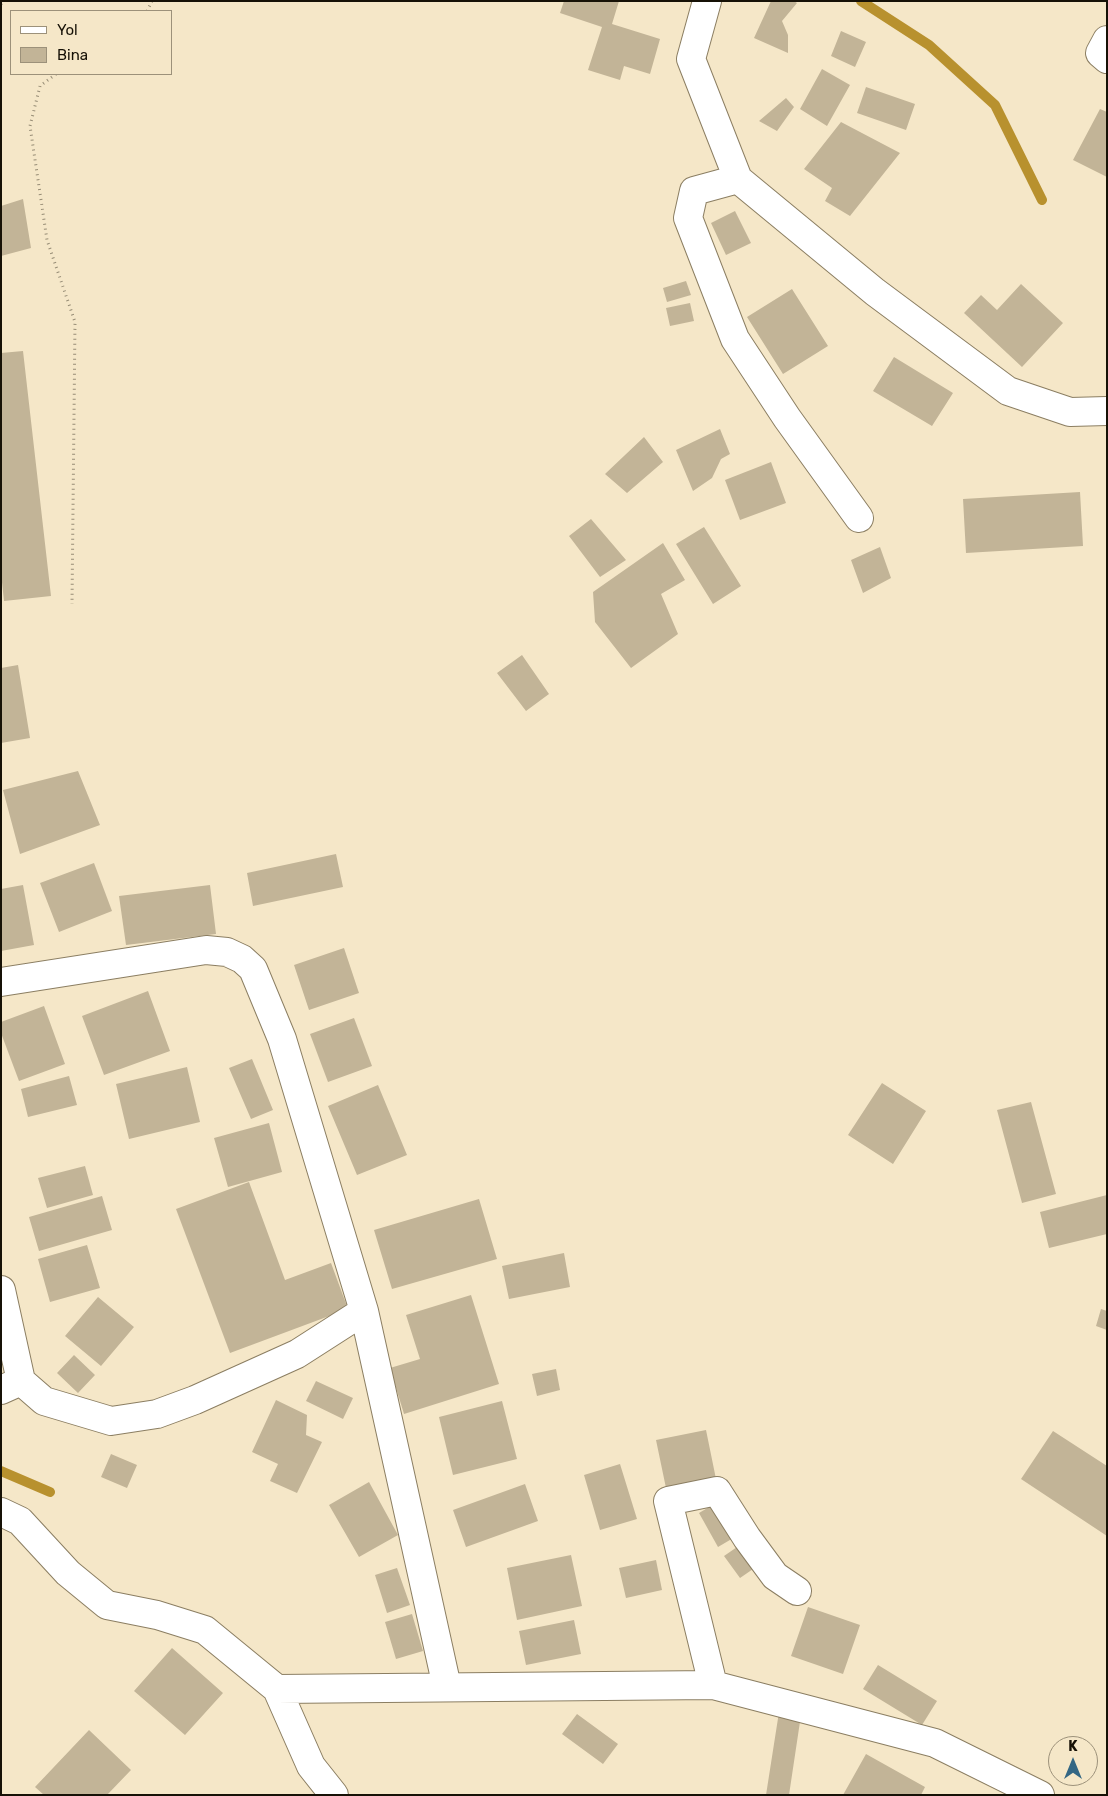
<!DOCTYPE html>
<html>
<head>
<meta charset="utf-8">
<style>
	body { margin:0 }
	#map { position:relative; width:1108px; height:1796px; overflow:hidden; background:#f5e7c8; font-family:Rubik,sans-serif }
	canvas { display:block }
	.frame { position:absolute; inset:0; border:2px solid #161106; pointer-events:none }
	.legend { position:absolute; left:10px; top:10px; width:162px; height:65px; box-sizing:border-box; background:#f5e7c8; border:1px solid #9c917a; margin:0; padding:6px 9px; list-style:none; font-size:15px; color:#161106 }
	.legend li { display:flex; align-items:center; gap:10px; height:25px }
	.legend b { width:25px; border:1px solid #9c917a }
	.north { position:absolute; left:1048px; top:1736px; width:50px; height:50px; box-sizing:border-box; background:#f5e7c8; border:1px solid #9c917a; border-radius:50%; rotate:0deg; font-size:14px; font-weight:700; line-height:20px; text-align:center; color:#161106 }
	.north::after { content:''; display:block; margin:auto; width:18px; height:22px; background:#346784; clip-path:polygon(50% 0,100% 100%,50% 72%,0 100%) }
</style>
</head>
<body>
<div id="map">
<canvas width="1108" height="1796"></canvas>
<div class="frame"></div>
<ul class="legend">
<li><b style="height:6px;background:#fff"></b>Yol</li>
<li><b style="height:14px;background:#c2b497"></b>Bina</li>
</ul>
<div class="north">K</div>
</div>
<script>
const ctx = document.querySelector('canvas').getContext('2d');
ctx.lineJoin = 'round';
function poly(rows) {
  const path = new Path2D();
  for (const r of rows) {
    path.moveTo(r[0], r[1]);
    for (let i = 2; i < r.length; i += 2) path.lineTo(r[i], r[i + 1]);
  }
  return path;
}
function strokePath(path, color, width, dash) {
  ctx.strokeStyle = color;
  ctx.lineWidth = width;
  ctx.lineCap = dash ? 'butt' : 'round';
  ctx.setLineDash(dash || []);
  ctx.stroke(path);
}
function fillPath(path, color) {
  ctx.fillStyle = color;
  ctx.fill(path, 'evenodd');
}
strokePath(poly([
	[861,1,929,45,995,105,1042,200],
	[1,1471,50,1492]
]), '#b8912e', 10);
fillPath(poly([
	[564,1,619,1,612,24,660,39,650,74,624,66,620,80,588,70,602,27,560,13],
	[771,1,794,1,797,3,782,21,788,35,788,53,754,38],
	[841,31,866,42,855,67,831,56],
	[822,69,850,85,827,126,800,109],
	[866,87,915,104,906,130,857,113],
	[786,98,794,107,777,131,759,121],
	[1100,109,1107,112,1107,177,1073,160],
	[841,122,900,153,850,216,825,201,832,188,804,169],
	[23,199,31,248,1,256,1,206],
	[735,211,751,243,726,255,711,223],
	[686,281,691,295,667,302,663,288],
	[1021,284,1063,323,1022,367,964,313,981,295,997,310],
	[792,289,828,346,783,374,747,317],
	[690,303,694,321,670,326,666,308],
	[23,351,51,596,4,601,1,573,1,353],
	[894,357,953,393,932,426,873,391],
	[720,429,730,454,721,459,712,478,693,491,676,450],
	[644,437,663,462,627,493,605,474],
	[771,462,786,503,740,520,725,480],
	[1080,492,1083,546,966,553,963,499],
	[591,519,626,560,600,577,569,536],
	[704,527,741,586,713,604,676,544],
	[663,543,685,580,661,594,678,634,631,668,595,622,593,592],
	[880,547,891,578,863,593,851,560],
	[522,655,549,694,526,711,497,673],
	[18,665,30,738,1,743,1,668],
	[78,771,100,825,20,854,3,790],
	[336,854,343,887,253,906,247,873],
	[94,863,112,911,59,932,40,883],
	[23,885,34,945,1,951,1,889],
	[210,885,216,934,126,945,119,896],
	[344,948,359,993,309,1010,294,965],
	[148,991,170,1051,104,1075,82,1016],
	[44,1006,65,1064,19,1081,1,1033,1,1022],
	[354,1018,372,1066,328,1082,310,1034],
	[252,1059,273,1110,251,1119,229,1068],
	[187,1067,200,1122,129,1139,116,1084],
	[69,1076,77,1105,28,1117,21,1089],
	[882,1083,926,1111,893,1164,848,1135],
	[378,1085,407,1155,357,1175,328,1106],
	[1031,1102,1056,1194,1022,1203,997,1110],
	[269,1123,282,1172,228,1187,214,1138],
	[85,1166,93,1195,47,1208,38,1178],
	[249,1182,285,1280,331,1263,348,1309,230,1353,176,1209],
	[1107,1195,1107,1234,1049,1248,1040,1212],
	[102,1196,112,1230,39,1251,29,1217],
	[479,1199,497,1259,392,1289,374,1230],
	[87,1245,100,1288,50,1302,38,1259],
	[564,1253,570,1287,509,1299,502,1266],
	[471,1295,499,1384,404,1414,390,1368,420,1359,406,1315],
	[98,1297,134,1327,101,1366,65,1336],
	[1101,1309,1107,1311,1107,1330,1096,1326],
	[74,1355,95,1375,78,1393,57,1373],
	[556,1369,560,1390,537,1396,532,1374],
	[316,1381,353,1398,343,1419,306,1401],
	[276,1400,307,1415,306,1435,322,1442,297,1493,270,1481,278,1464,252,1452],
	[502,1401,517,1459,453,1475,439,1417],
	[706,1430,716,1479,666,1488,656,1440],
	[1053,1431,1107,1466,1107,1536,1021,1479],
	[111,1454,137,1465,127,1488,101,1477],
	[620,1464,637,1519,600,1530,584,1475],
	[369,1482,398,1535,359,1557,329,1505],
	[525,1484,538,1521,466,1547,453,1510],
	[716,1503,735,1537,718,1547,699,1513],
	[740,1545,756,1567,740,1578,724,1556],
	[571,1555,582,1606,517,1620,507,1568],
	[656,1560,662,1590,626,1598,619,1568],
	[397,1568,410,1605,387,1613,375,1575],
	[808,1607,860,1625,843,1674,791,1656],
	[412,1614,423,1651,396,1659,385,1622],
	[574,1620,581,1654,526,1665,519,1631],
	[172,1648,223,1693,185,1735,134,1691],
	[878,1665,937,1701,922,1725,863,1689],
	[779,1712,801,1715,789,1795,766,1795],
	[577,1714,618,1744,603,1764,562,1734],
	[89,1730,131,1770,107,1795,44,1795,35,1787],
	[866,1754,925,1787,921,1795,843,1795]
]), '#c2b497');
const street = poly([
	[707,1,691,59,738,179,875,292,1008,391,1070,412,1107,411],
	[1107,40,1100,53,1107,59],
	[738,179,694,191,688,218,735,339,787,418,859,518],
	[1,982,206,950,227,952,242,959,253,969,282,1039,364,1311,297,1354,195,1400,157,1414,111,1421,44,1401,21,1381,1,1390],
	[1,1290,21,1381],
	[364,1311,447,1687],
	[1,1512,20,1521,68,1573,107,1605,157,1615,205,1630,277,1689,713,1685,935,1743,1040,1795],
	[713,1685,668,1501,717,1491,747,1538,775,1576,797,1591],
	[277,1689,311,1766,334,1795]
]);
strokePath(street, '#8b7e62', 30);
strokePath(poly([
	[1,4,4,1],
	[147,11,152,1],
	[56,74,40,86,30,126,47,240,75,322,72,604]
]), '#968c75', 3, [1, 4]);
strokePath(street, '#fff', 28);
</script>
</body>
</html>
